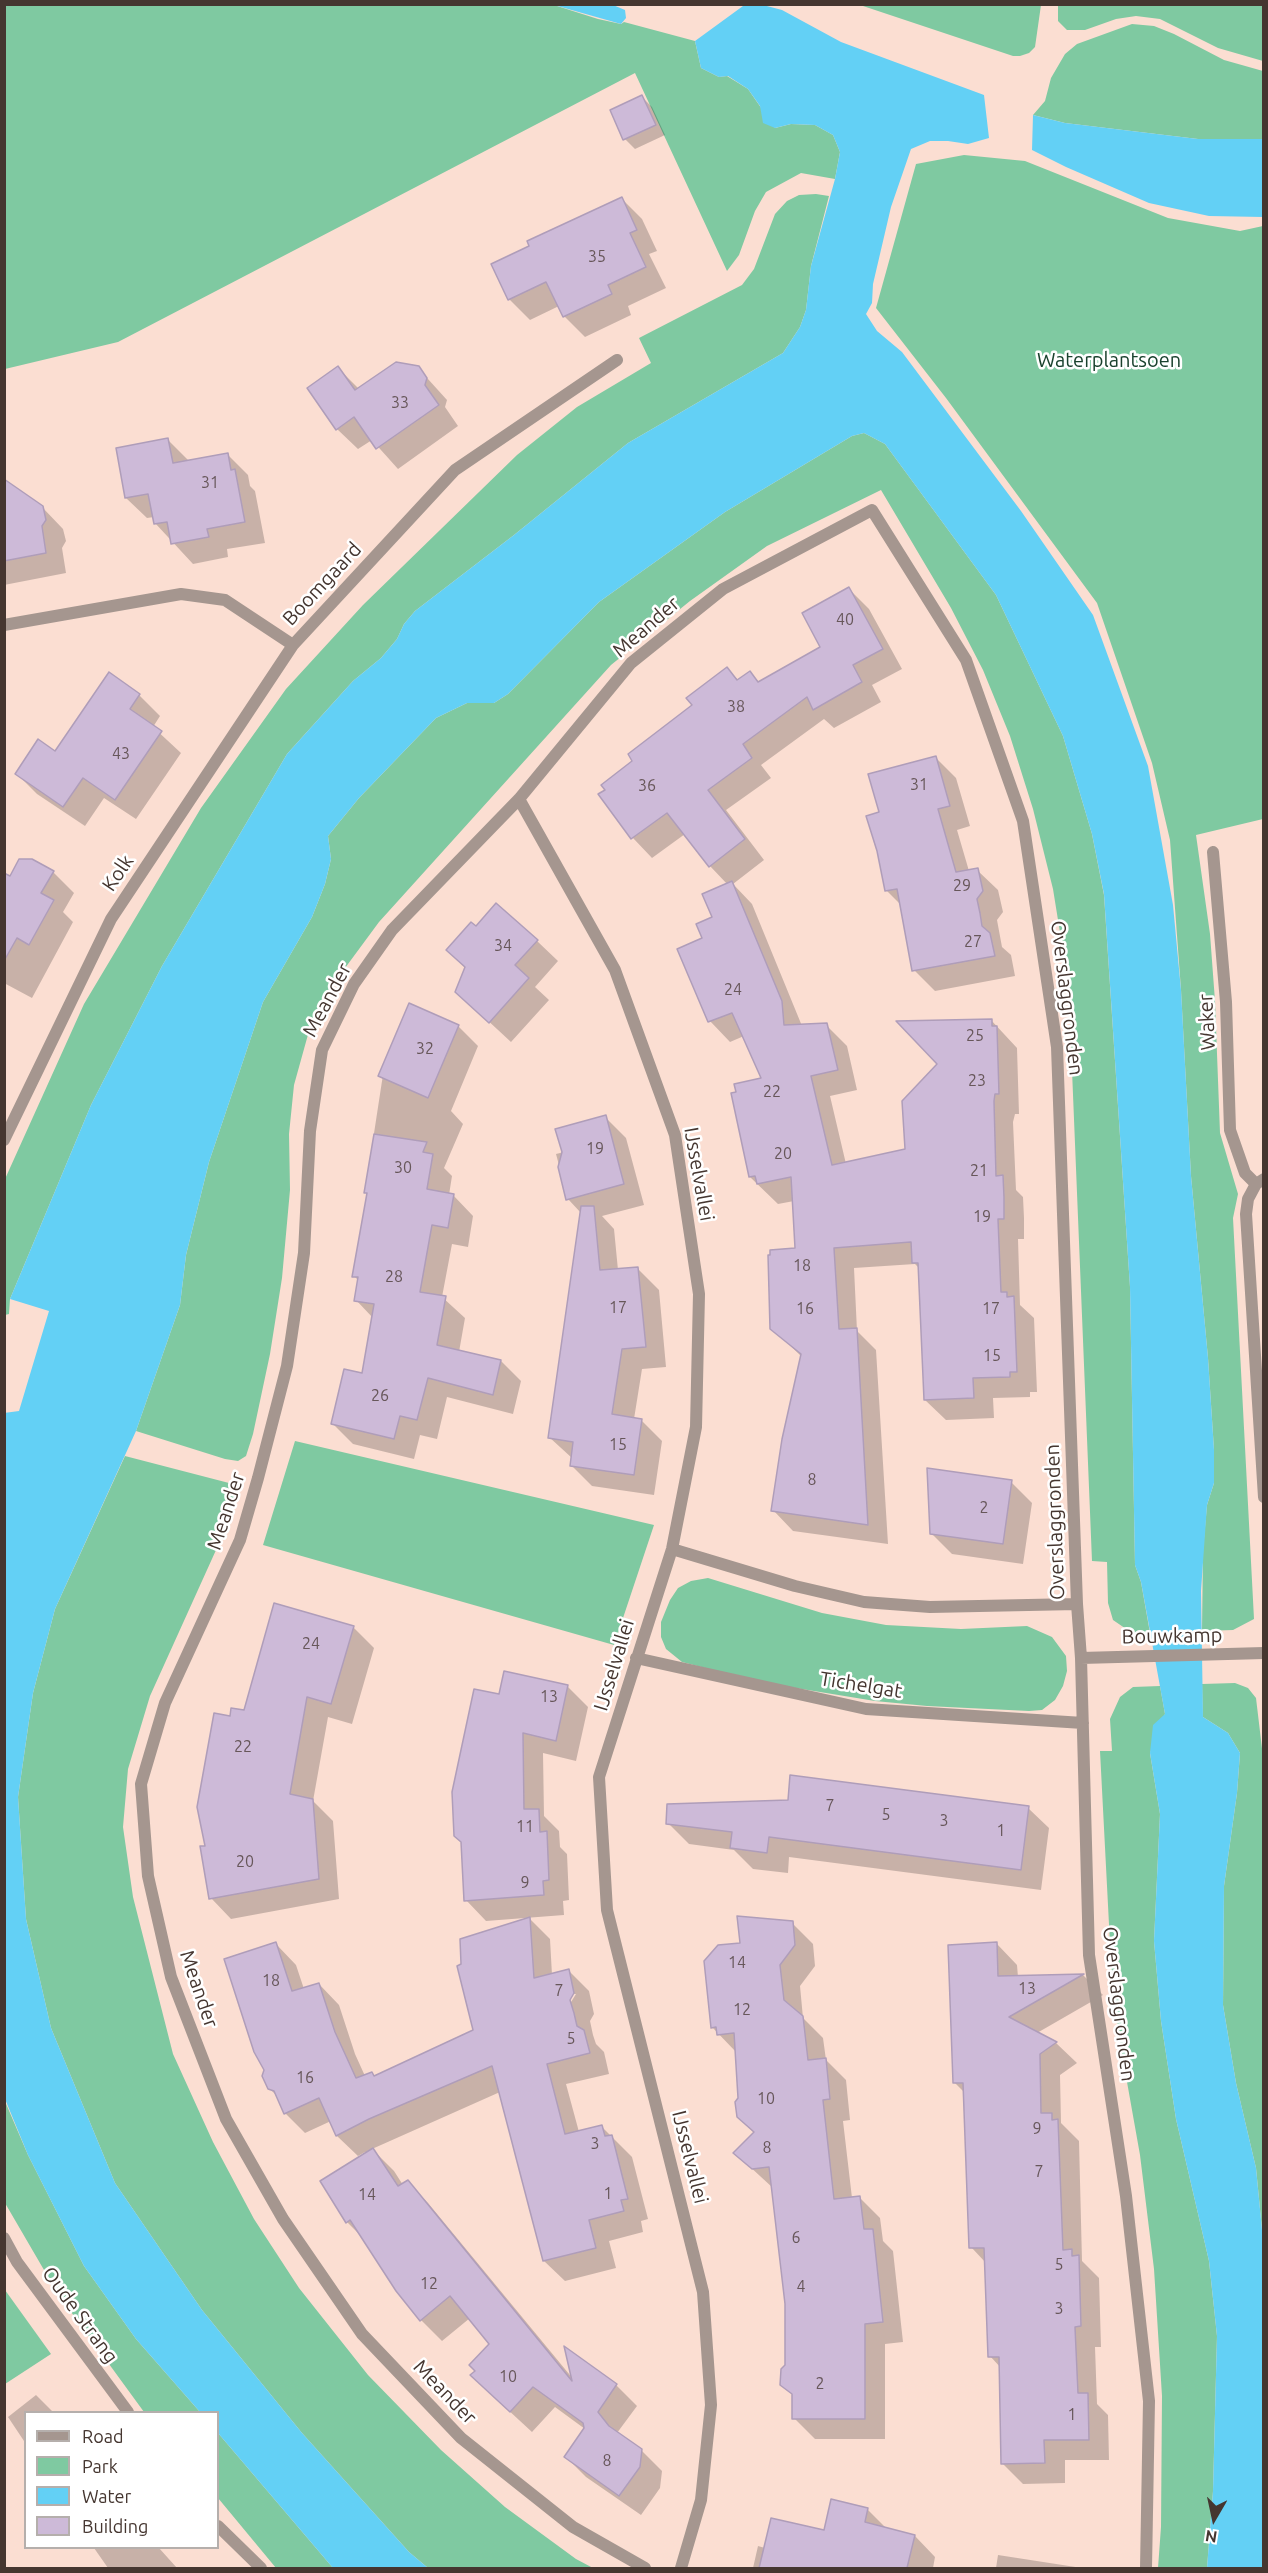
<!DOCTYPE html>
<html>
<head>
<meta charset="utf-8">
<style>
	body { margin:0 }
	#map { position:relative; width:1268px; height:2573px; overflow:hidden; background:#fbded2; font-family:Ubuntu,sans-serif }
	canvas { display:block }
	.frame { position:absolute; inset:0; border:6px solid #453630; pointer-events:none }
	.legend { position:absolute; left:24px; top:2411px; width:195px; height:138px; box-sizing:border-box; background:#fff; border:2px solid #b5afac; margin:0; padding:8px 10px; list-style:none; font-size:18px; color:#453630 }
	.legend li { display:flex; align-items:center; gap:12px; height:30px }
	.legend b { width:30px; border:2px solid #b5afac }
	.north { position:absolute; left:1184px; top:2489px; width:60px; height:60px; -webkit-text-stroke:4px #fff; paint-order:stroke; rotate:189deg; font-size:16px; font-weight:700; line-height:24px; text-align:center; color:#453630 }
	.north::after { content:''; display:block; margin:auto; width:21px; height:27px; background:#453630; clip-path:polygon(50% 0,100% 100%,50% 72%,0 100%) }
</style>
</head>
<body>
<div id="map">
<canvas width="1268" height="2573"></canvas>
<div class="frame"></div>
<ul class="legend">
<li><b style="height:8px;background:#a5968f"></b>Road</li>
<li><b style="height:16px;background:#7fc9a1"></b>Park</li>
<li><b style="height:16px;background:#63d0f5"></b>Water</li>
<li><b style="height:16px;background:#cdbad8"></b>Building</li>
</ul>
<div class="north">N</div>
</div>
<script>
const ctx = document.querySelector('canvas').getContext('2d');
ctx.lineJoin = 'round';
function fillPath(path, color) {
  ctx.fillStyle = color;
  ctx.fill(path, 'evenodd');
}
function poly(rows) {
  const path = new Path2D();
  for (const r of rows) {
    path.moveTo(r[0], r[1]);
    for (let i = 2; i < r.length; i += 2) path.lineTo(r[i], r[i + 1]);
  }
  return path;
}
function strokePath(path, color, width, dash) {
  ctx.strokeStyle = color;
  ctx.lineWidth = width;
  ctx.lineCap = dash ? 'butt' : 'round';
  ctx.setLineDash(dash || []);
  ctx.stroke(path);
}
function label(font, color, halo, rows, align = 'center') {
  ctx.font = font + ' Ubuntu,sans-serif';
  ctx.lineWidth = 5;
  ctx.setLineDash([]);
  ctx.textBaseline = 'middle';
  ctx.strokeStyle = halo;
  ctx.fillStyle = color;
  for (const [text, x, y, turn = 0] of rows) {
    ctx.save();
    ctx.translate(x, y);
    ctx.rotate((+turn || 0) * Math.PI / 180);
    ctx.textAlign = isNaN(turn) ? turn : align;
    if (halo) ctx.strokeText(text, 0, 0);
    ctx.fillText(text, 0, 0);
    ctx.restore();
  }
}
fillPath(poly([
	[4,5,554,5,598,19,621,24,624,22,695,41,701,68,719,77,727,76,748,89,775,128,791,124,815,125,833,135,840,152,835,179,801,173,766,192,755,211,739,255,727,271,635,73,118,342,5,369],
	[860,5,1041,4,1041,5,1035,47,1029,53,1020,56,1013,56],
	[1058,5,1263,5,1263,61,1218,48,1160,19,1136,16,1116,19,1085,30,1067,30,1058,21],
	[1132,24,1154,26,1174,34,1224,60,1263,71,1263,139,1198,139,1065,123,1033,115,1045,101,1051,78,1065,54,1077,44],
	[964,155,1025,161,1168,218,1240,231,1263,226,1263,819,1196,835,1210,934,1215,1001,1220,1133,1238,1194,1233,1218,1254,1619,1233,1630,1202,1631,1203,1550,1207,1505,1214,1483,1214,1450,1208,1358,1191,1176,1181,990,1170,840,1152,763,1097,603,946,398,876,308,916,164],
	[816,194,829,196,811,266,806,310,800,327,783,353,628,443,514,535,415,611,404,624,397,639,381,658,353,681,287,754,162,966,91,1105,10,1299,9,1314,5,1315,5,1179,84,1004,201,808,286,689,363,605,517,455,577,407,651,363,639,338,742,285,754,269,775,214,787,201,799,195],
	[864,433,885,444,996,595,1063,736,1092,834,1104,895,1130,1287,1135,1565,1141,1582,1150,1633,1132,1633,1113,1620,1108,1603,1107,1562,1092,1561,1070,1021,1063,951,1053,889,1033,809,1010,736,983,670,951,608,881,490,767,546,690,601,611,665,379,922,334,983,309,1031,294,1085,289,1134,290,1190,282,1278,270,1354,253,1434,246,1456,238,1461,225,1459,136,1431,180,1305,186,1255,209,1162,263,1002,312,917,325,884,331,859,328,836,359,798,436,718,467,703,494,703,508,694,599,602,725,512,852,436],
	[295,1441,654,1525,614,1645,263,1545],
	[125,1456,229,1483,237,1494,221,1539,150,1696,128,1769,123,1827,133,1897,173,2054,213,2142,254,2219,299,2288,368,2375,441,2450,505,2507,576,2559,593,2568,428,2568,409,2552,302,2433,202,2310,115,2183,51,2028,26,1919,18,1797,33,1693,55,1609],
	[708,1578,822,1613,886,1625,961,1629,1027,1626,1052,1637,1066,1656,1067,1671,1063,1686,1055,1700,1042,1710,1029,1711,927,1706,875,1701,759,1682,682,1662,666,1649,661,1637,661,1622,670,1600,678,1588,691,1581],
	[1235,1683,1248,1688,1256,1698,1263,1757,1263,2240,1256,2168,1236,2083,1223,2005,1224,1886,1237,1793,1240,1753,1228,1733,1203,1717,1202,1684],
	[1160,1686,1165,1714,1150,1753,1160,1814,1154,1941,1161,2021,1176,2119,1209,2261,1217,2336,1213,2491,1207,2568,1158,2568,1161,2527,1162,2396,1154,2269,1140,2155,1119,2037,1111,1963,1100,1751,1112,1751,1110,1719,1120,1697,1133,1687],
	[4,2099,28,2155,84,2266,136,2339,200,2412,144,2412,58,2294,5,2203],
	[5,2290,51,2354,5,2384,4,2383],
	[218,2433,333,2568,276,2568,218,2498]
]), '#7fc9a1');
fillPath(poly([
	[554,5,613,5,625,10,626,18,621,24],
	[763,5,782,10,841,42,984,95,989,138,968,144,948,141,930,141,911,149,891,207,873,284,872,303,866,314,877,331,902,352,1021,511,1093,615,1148,766,1173,905,1181,990,1191,1176,1208,1358,1214,1450,1214,1483,1207,1505,1201,1591,1203,1717,1228,1733,1240,1753,1237,1793,1224,1886,1223,2005,1236,2083,1256,2168,1263,2240,1263,2568,1207,2568,1213,2491,1217,2336,1209,2261,1176,2119,1161,2021,1154,1941,1160,1814,1150,1753,1153,1725,1165,1714,1141,1582,1135,1565,1130,1287,1104,894,1092,834,1063,736,996,595,885,444,864,433,852,436,725,512,599,602,508,694,494,703,467,703,436,718,359,798,328,836,331,859,325,884,312,917,263,1002,209,1162,186,1255,180,1305,136,1431,55,1609,33,1693,18,1797,26,1919,51,2028,115,2183,202,2310,302,2433,409,2552,428,2568,333,2568,218,2433,218,2412,200,2412,136,2339,84,2266,28,2155,5,2099,4,1413,19,1411,49,1311,10,1299,91,1105,162,966,287,754,353,681,381,658,397,639,404,624,415,611,514,535,628,443,783,353,800,327,806,310,811,266,835,179,840,152,833,135,815,125,791,124,775,128,763,123,760,106,748,89,728,76,719,77,701,68,695,41,743,6],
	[1033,115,1065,123,1198,139,1263,139,1263,217,1209,216,1149,203,1066,167,1032,150]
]), '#63d0f5');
fillPath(poly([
	[642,97,652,107,665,135,635,149,625,139],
	[622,199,642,219,657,251,649,254,666,288,628,306,631,315,585,337,564,316,559,306,530,320,509,299],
	[338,368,359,389,418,368,447,400,445,407,458,426,398,469,372,440,358,449,337,429],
	[168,440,189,461,227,454,248,475,250,486,255,491,265,543,227,549,228,557,193,564,155,523,154,517,147,518,126,498],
	[4,498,42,507,63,529,66,541,62,548,66,573,4,585],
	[849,589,869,609,902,669,872,685,881,702,834,728,824,719,761,765,771,778,726,810,764,860,733,884,752,904,802,1026,826,1025,847,1046,857,1090,830,1096,846,1164,907,1151,991,1020,1017,1048,1019,1114,1015,1114,1013,1122,1016,1190,1023,1197,1024,1218,1024,1239,1018,1239,1020,1305,1034,1318,1037,1392,1030,1392,1030,1397,993,1398,994,1418,946,1420,925,1400,920,1269,915,1264,854,1268,857,1331,876,1350,888,1544,793,1531,773,1510,802,1357,772,1328,797,1249,794,1201,778,1204,750,1177,763,1079,744,1036,730,1042,710,1021,704,939,728,885,710,866,685,834,652,858,633,838,600,795,694,706,727,669,739,681,750,673,760,683,822,647],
	[139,695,160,716,153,727,181,753,136,819,104,798,85,826,37,794,17,774,56,753],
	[935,757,956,778,970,826,957,830,969,871,977,870,998,890,1003,912,997,920,1002,947,1011,955,1015,976,935,991,914,970,902,906,886,890,881,813],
	[53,872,74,893,63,912,73,922,32,998,4,983,4,875,10,878],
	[476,928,537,941,558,961,535,987,549,1000,511,1042,457,992,466,969,448,950],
	[458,1026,478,1046,451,1111,463,1124,444,1168,452,1176,449,1195,453,1195,473,1216,468,1247,452,1244,442,1297,465,1318,459,1352,501,1361,521,1381,513,1414,447,1397,437,1439,420,1435,414,1459,353,1444,333,1424,363,1375,373,1318,356,1300,359,1281,354,1276,368,1195,365,1192,384,1068],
	[605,1117,626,1138,644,1205,602,1216,614,1229,618,1270,638,1269,659,1290,666,1367,642,1369,634,1419,641,1420,662,1441,654,1495,592,1486,571,1465,572,1458,549,1437,581,1213,568,1199,556,1154,564,1152],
	[1011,1482,1032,1503,1023,1564,952,1554,931,1533],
	[353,1627,374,1648,352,1724,328,1717,313,1801,333,1821,339,1899,231,1919,211,1898,207,1847,231,1718,245,1712],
	[567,1686,588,1707,576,1761,543,1753,544,1816,559,1831,560,1847,567,1854,569,1900,563,1901,564,1915,486,1921,466,1900,500,1696],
	[1028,1808,1049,1828,1041,1890,789,1857,788,1873,753,1869,734,1850,689,1844,668,1823],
	[530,1919,550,1939,552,1975,569,1971,589,1991,594,2014,590,2021,593,2035,596,2044,604,2052,609,2074,566,2084,579,2132,601,2126,632,2157,648,2219,641,2221,643,2232,609,2241,616,2268,565,2281,544,2261,500,2092,372,2149,394,2171,403,2185,407,2182,428,2203,574,2380,566,2350,616,2385,637,2406,617,2433,641,2450,662,2471,660,2488,641,2515,586,2477,566,2457,585,2429,555,2407,532,2432,493,2396,477,2371,491,2344,470,2318,442,2341,421,2320,397,2290,364,2239,347,2222,365,2152,358,2156,337,2136,331,2121,305,2133,285,2113,278,2097,269,2088,276,1944,296,1965,304,1989,319,1984,339,2005,355,2054,365,2076,372,2073,375,2077,475,2031],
	[572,1994,576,1994,568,2007,565,2006],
	[792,1923,813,1944,815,1966,800,1986,803,2018,823,2038,826,2060,846,2080,850,2120,843,2121,852,2198,859,2197,880,2218,883,2241,893,2251,903,2342,885,2344,885,2439,815,2439,794,2418,794,2396,782,2384,786,2366,786,2303,773,2188,735,2153,755,2134,738,2116,740,2099,736,2052,712,2027,741,1945],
	[997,1944,1017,1965,1018,1977,1083,1975,1103,1995,1037,2033,1056,2043,1077,2063,1060,2075,1061,2123,1079,2141,1082,2261,1099,2278,1101,2347,1095,2347,1097,2404,1108,2415,1109,2460,1065,2460,1065,2483,1023,2484,1002,2463,1001,2368,990,2356,986,2263,971,2247,965,2093,955,2083],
	[36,2395,53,2412,26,2412,26,2444,8,2417],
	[867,2509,887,2529,915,2536,935,2557,933,2568,753,2568,758,2546,765,2548,825,2532],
	[94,2548,159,2548,177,2568,108,2568],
	[998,2555,1082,2568,996,2568]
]), '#0003');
const building = poly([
	[642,95,656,125,623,140,610,110,642,95],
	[622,197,637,230,630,233,646,267,608,285,612,294,563,317,546,282,508,300,491,264,529,246,527,241,622,197],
	[396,362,419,366,427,378,425,385,439,405,376,449,354,417,336,430,307,388,338,366,355,390,396,362],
	[168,438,173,463,228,453,231,470,235,469,245,522,207,529,209,537,171,544,167,522,154,524,148,494,125,498,116,448,168,438],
	[4,479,43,506,46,520,42,526,46,553,4,561,4,479],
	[849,587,883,649,853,665,862,682,813,710,807,697,743,744,752,758,708,790,745,839,709,867,667,813,631,839,598,794,605,790,601,785,632,761,628,754,692,705,686,698,727,667,737,680,750,671,758,682,820,647,802,613,849,587],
	[109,672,140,694,130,709,162,731,115,800,83,778,63,807,15,774,38,739,55,751,109,672],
	[936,756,950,806,938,809,956,872,978,868,983,891,977,899,980,913,982,926,990,933,995,956,912,971,897,889,885,891,877,851,866,816,879,812,868,774,936,756],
	[19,859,32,859,54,871,41,893,54,900,29,945,17,938,4,961,4,873,10,876,19,859],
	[732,881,782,1001,784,1025,827,1023,838,1070,811,1076,832,1165,905,1149,902,1101,937,1064,896,1021,992,1019,992,1026,997,1026,999,1094,995,1094,994,1101,996,1176,1003,1175,1004,1197,1004,1219,998,1219,1001,1292,1007,1292,1007,1297,1014,1296,1017,1372,1010,1372,1010,1377,973,1378,974,1398,924,1400,918,1263,912,1263,911,1242,834,1248,839,1329,857,1328,868,1525,771,1511,782,1439,801,1354,770,1329,768,1255,770,1255,770,1250,795,1248,791,1177,757,1184,755,1176,749,1177,731,1093,736,1092,734,1084,761,1078,732,1013,708,1022,677,949,702,938,696,924,712,917,702,894,732,881],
	[496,903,538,940,515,965,529,978,489,1023,455,992,465,967,446,950,471,922,476,926,496,903],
	[409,1003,459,1025,428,1098,378,1076,409,1003],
	[606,1115,624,1184,566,1200,558,1167,562,1152,555,1129,606,1115],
	[374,1134,427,1142,423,1152,433,1154,427,1189,454,1194,448,1228,432,1225,420,1292,446,1296,437,1345,501,1360,493,1395,428,1378,417,1420,400,1416,394,1439,331,1424,344,1369,362,1373,374,1304,354,1301,358,1277,352,1277,367,1193,364,1193,374,1134],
	[581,1206,594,1206,600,1270,638,1267,646,1347,622,1349,612,1414,642,1419,634,1475,570,1466,573,1442,548,1438,581,1206],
	[927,1468,1012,1480,1003,1544,930,1534,927,1468],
	[274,1603,354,1626,331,1704,307,1697,290,1794,313,1799,319,1879,209,1899,200,1846,205,1846,197,1807,214,1713,230,1716,231,1708,244,1710,274,1603],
	[504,1671,568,1685,556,1741,523,1733,524,1809,539,1809,540,1832,547,1831,549,1880,543,1881,544,1895,464,1901,461,1842,454,1836,452,1792,474,1689,499,1694,504,1671],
	[790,1775,1029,1806,1021,1870,769,1837,767,1853,730,1848,732,1832,666,1824,667,1804,788,1800,790,1775],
	[737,1916,793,1921,795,1945,780,1965,784,2000,803,2016,808,2060,826,2058,830,2099,823,2100,834,2199,860,2196,864,2229,873,2229,883,2322,865,2324,865,2419,792,2419,792,2394,780,2385,781,2369,785,2365,785,2304,769,2167,752,2169,733,2153,754,2132,737,2117,735,2102,738,2098,734,2033,717,2035,716,2027,711,2028,704,1961,718,1945,740,1943,737,1916],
	[530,1917,534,1978,569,1969,574,1993,570,2000,574,2013,577,2026,584,2030,590,2053,547,2064,565,2134,602,2125,605,2136,612,2135,628,2199,621,2200,624,2211,589,2220,596,2248,543,2261,492,2066,369,2119,336,2136,319,2098,284,2114,274,2091,268,2089,262,2076,264,2070,254,2052,224,1959,276,1942,292,1991,319,1983,335,2032,356,2078,372,2072,374,2076,473,2030,457,1966,461,1964,460,1939,530,1917],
	[997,1942,998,1976,1084,1974,1009,2017,1057,2042,1040,2054,1041,2113,1052,2113,1052,2120,1058,2119,1063,2250,1072,2249,1072,2256,1079,2255,1081,2326,1075,2327,1078,2393,1088,2393,1089,2440,1044,2440,1045,2463,1001,2464,999,2357,988,2357,984,2248,969,2248,963,2083,953,2083,948,1945,997,1942],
	[373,2148,398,2186,408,2180,572,2381,564,2346,617,2384,598,2412,609,2426,642,2449,640,2467,619,2496,564,2457,584,2428,583,2423,533,2387,510,2412,470,2375,475,2371,469,2365,489,2344,450,2296,420,2321,396,2291,350,2220,346,2223,320,2181,373,2148],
	[831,2499,868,2508,865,2522,915,2535,907,2568,759,2568,771,2518,824,2530,831,2499]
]);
fillPath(building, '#cdbad8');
strokePath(building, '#af9db9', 1.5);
strokePath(poly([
	[4,625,181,594,225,600,293,645,455,470,617,360],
	[519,799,615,970,675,1135,699,1294,696,1427,672,1549,599,1777,607,1910,703,2292,711,2405,701,2500,681,2568],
	[1213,852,1226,1002,1230,1130,1245,1173,1256,1184],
	[4,1140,111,919,293,645],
	[1264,1179,1256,1184,1248,1199,1246,1214,1264,1497],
	[672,1549,795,1586,864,1602,930,1607,1077,1604],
	[636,1658,866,1709,1083,1723],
	[1081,1658,1264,1653],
	[4,2238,17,2262,128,2412],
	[218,2526,261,2568],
	[645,2568,573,2527,461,2438,362,2334,283,2219,226,2119,171,1977,148,1876,141,1784,165,1703,240,1540,258,1478,287,1366,304,1253,310,1131,322,1050,354,984,392,930,519,799,631,663,723,589,872,510,966,660,1023,821,1057,1047,1077,1604,1081,1658,1089,1955,1126,2196,1149,2401,1146,2568]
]), '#a5968f', 12);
label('16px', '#67575a', null, [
	["35",597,257],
	["33",400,403],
	["31",210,483],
	["40",845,620],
	["38",736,707],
	["43",121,754],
	["31",919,785],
	["36",647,786],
	["29",962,886],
	["27",973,942],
	["34",503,946],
	["24",733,990],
	["25",975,1036],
	["32",425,1049],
	["23",977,1081],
	["22",772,1092],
	["19",595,1149],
	["20",783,1154],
	["30",403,1168],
	["21",979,1171],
	["19",982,1217],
	["18",802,1266],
	["28",394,1277],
	["17",618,1308],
	["16",805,1309],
	["17",991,1309],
	["15",992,1356],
	["26",380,1396],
	["15",618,1445],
	["8",812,1480],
	["2",984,1508],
	["24",311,1644],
	["13",549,1697],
	["22",243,1747],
	["7",830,1806],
	["5",886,1815],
	["3",944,1821],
	["11",525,1827],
	["1",1001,1831],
	["20",245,1862],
	["9",525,1883],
	["14",737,1963],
	["18",271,1981],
	["13",1027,1989],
	["7",559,1991],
	["12",742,2010],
	["5",571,2039],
	["16",305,2078],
	["10",766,2099],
	["9",1037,2129],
	["3",595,2144],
	["8",767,2148],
	["7",1039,2172],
	["1",608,2194],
	["14",367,2195],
	["6",796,2238],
	["5",1059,2265],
	["12",429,2284],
	["4",801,2287],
	["3",1059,2309],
	["10",508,2377],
	["2",820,2384],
	["1",1072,2415],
	["8",607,2461]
]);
label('20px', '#1a422e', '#fff', [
	["Waterplantsoen",1109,360]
]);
label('20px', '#453630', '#fff', [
	["Boomgaard",322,584,-47],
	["Meander",646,627,-41],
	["Kolk",118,873,-56],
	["Overslaggronden",1067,998,83],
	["Meander",327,1000,-62],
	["Waker",1207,1022,-93],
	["IJsselvallei",699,1174,80],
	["Meander",226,1511,-72],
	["Overslaggronden",1055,1522,-92],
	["Bouwkamp",1172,1636,-1],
	["IJsselvallei",614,1665,-73],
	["Tichelgat",861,1685,9],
	["Meander",199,1989,71],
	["Overslaggronden",1119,2004,83],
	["IJsselvallei",690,2157,76],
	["Oude Strang",80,2315,54],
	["Meander",445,2392,46]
]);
</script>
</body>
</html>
